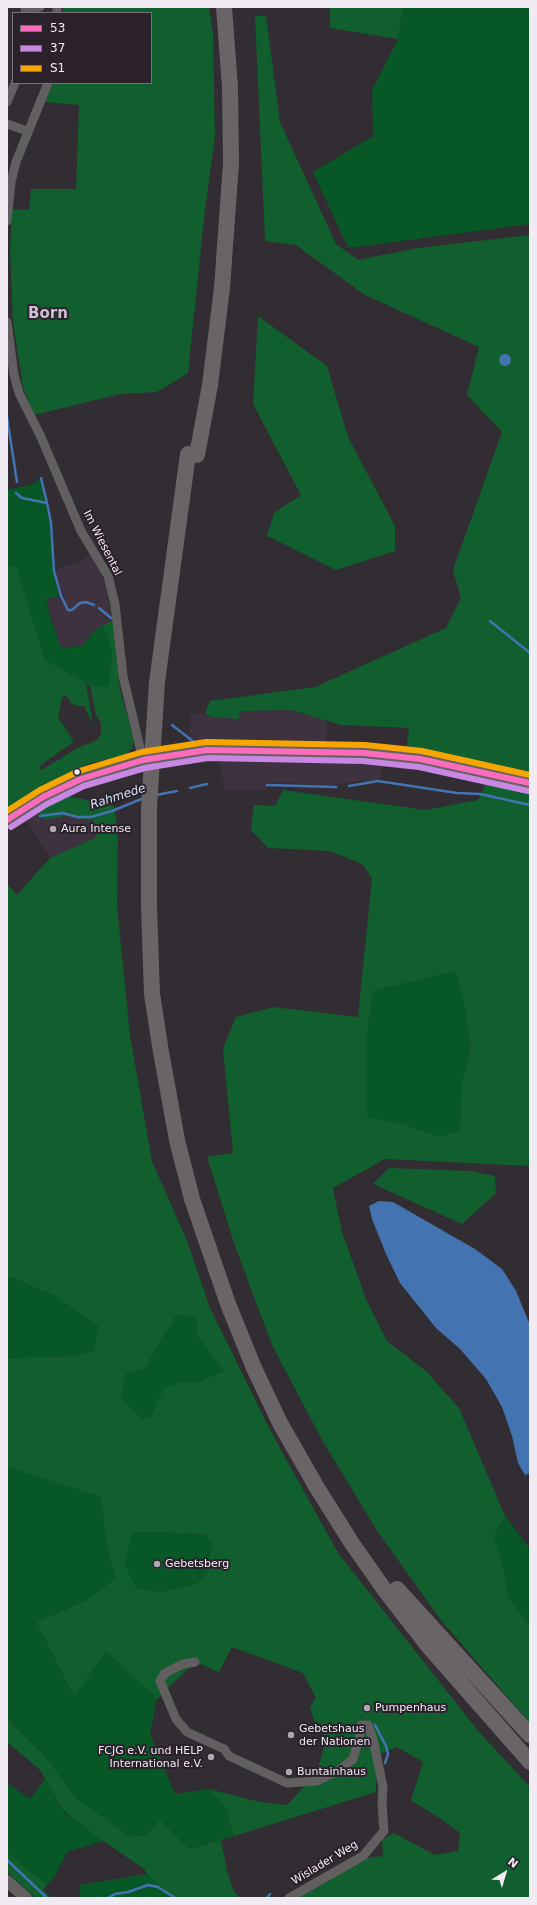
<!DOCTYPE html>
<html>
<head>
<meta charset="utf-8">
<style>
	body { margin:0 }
	#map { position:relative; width:537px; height:1905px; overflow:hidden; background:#322d33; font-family:"DejaVu Sans",sans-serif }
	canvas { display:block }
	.frame { position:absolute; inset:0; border:8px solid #f0eaf2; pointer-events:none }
	.legend { position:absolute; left:12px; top:12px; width:140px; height:72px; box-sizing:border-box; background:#2a212b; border:1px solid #79717b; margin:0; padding:5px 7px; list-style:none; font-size:12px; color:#f0eaf2 }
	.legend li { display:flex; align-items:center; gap:8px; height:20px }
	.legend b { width:20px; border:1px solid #79717b }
	.north { position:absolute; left:485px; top:1853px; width:40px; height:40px; -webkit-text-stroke:3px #2a212b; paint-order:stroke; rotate:38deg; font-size:11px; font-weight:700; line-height:16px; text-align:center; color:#f0eaf2 }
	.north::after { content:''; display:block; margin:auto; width:14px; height:18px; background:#f0eaf2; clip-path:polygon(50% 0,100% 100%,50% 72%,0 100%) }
</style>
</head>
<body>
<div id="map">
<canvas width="537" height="1905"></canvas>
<div class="frame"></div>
<ul class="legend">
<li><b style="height:5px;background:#fb6dba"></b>53</li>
<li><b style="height:5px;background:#c787e3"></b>37</li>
<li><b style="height:5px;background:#f7a600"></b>S1</li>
</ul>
<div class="north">N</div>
</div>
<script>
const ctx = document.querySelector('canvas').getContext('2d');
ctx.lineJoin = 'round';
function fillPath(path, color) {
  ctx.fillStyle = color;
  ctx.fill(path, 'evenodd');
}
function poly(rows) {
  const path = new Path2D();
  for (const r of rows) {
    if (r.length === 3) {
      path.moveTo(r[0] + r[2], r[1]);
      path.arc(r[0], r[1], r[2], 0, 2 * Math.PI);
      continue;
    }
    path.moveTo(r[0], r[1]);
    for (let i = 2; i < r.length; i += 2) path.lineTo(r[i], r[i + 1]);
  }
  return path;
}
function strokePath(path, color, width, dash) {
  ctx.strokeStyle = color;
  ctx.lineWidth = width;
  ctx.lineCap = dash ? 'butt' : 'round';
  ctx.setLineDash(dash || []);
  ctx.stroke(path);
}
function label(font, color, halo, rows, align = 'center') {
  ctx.font = font + ' "DejaVu Sans",sans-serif';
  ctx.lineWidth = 4;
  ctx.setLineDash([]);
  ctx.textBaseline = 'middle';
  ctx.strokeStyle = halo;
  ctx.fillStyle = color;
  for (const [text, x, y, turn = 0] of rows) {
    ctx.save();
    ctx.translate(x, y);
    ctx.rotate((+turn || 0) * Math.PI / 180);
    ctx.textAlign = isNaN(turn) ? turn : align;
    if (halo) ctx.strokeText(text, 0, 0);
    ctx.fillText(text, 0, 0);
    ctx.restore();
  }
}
fillPath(poly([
	[92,554,107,586,113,621,95,630,83,645,61,648,46,599,59,596,53,571,78,562],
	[291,710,327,720,326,742,189,743,191,714,205,714,212,717,239,718,239,713,244,711],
	[219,758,341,759,384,762,380,779,329,785,267,782,267,790,225,790],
	[38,810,43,819,68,816,84,819,93,819,97,837,50,858,25,818]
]), '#3e3140');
fillPath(poly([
	[403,7,530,7,530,224,348,248,313,172,373,136,372,90,398,39],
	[40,479,50,523,53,571,59,597,46,599,50,615,61,648,83,645,95,630,103,625,112,651,109,688,90,686,45,660,16,566,7,567,7,490,33,484],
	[455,971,463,998,471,1047,462,1081,460,1130,440,1137,407,1125,367,1118,367,1035,373,991],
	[7,1276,54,1295,98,1326,94,1351,73,1356,7,1358],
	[177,1314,197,1319,197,1336,224,1371,198,1382,181,1382,165,1388,151,1416,142,1419,121,1398,126,1374,144,1369],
	[7,1467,101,1497,106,1542,115,1578,86,1601,36,1622,74,1697,106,1651,157,1699,150,1733,175,1794,209,1789,226,1809,234,1836,189,1849,147,1834,131,1837,77,1799,45,1756,7,1719],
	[505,1516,530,1549,530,1626,508,1597,504,1571,494,1536],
	[132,1532,158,1532,206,1535,212,1544,206,1576,195,1584,161,1592,136,1588,124,1565],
	[45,1779,63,1811,103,1841,67,1852,55,1876,47,1885,7,1852,7,1783,30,1799],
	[147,1874,172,1898,80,1898,79,1885]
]), '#075727');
fillPath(poly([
	[63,7,209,7,213,33,215,137,205,209,188,373,157,392,120,394,34,415,23,387,13,322,10,251,12,209,29,210,31,189,76,189,79,105,45,102,53,83,151,83,151,13,63,13],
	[330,7,403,7,398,39,330,28],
	[255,16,266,16,280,122,336,244,358,260,418,248,530,235,530,777,466,761,406,750,409,728,341,725,291,710,244,711,239,713,239,719,212,717,205,714,210,701,315,687,446,628,461,598,453,570,502,432,467,395,479,347,365,295,296,245,265,241],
	[258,316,327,366,348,437,395,526,395,551,336,570,267,536,274,513,301,495,253,404],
	[16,565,45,660,86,683,93,724,84,706,79,706,72,704,66,695,62,697,58,717,74,742,39,766,41,770,78,748,97,740,101,734,101,723,96,715,90,686,109,687,112,651,103,625,109,622,113,621,120,690,134,740,132,748,127,754,88,764,76,769,7,808,7,567],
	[487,782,530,790,530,1166,385,1159,333,1188,342,1232,366,1299,387,1341,426,1371,459,1408,505,1516,494,1536,504,1571,508,1597,530,1626,530,1723,440,1619,376,1529,322,1440,272,1345,235,1246,207,1157,233,1153,223,1048,236,1017,273,1007,358,1017,372,878,362,864,330,851,268,848,251,830,254,805,275,806,283,790,425,810,478,800],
	[455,971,463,998,471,1047,462,1081,460,1130,440,1137,407,1125,367,1117,367,1035,373,991],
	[68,796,114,806,118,832,117,906,130,1036,152,1161,187,1241,210,1308,269,1428,338,1553,479,1732,530,1787,530,1898,296,1898,364,1858,383,1856,382,1840,394,1833,435,1855,458,1851,460,1833,441,1819,411,1800,423,1762,397,1747,377,1755,376,1792,234,1836,226,1809,209,1789,260,1802,287,1805,317,1773,325,1742,321,1724,314,1721,310,1707,316,1698,303,1673,232,1647,219,1672,195,1662,157,1699,106,1651,74,1697,36,1622,86,1601,115,1578,106,1542,101,1497,7,1467,7,1358,73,1356,94,1351,98,1326,54,1295,7,1276,7,884,17,895,50,858,97,837,93,819,84,820,68,816,43,820,38,810],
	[177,1314,197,1319,197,1336,224,1371,198,1382,181,1382,164,1388,151,1416,142,1419,121,1397,126,1374,144,1369],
	[132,1532,158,1532,206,1535,212,1544,206,1576,195,1584,161,1592,136,1588,125,1565],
	[389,1168,470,1171,495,1176,496,1193,462,1224,373,1184],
	[7,1719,45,1756,77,1799,131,1837,147,1834,160,1820,189,1849,221,1840,227,1871,233,1889,239,1898,172,1898,147,1874,144,1869,96,1836,63,1810,40,1770,7,1742],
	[7,1852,47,1885,43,1890,51,1898,36,1898,7,1872]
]), '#115e2e');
fillPath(poly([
	[505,360,6],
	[379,1201,393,1202,475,1249,502,1269,516,1291,530,1325,530,1473,525,1475,518,1463,512,1436,502,1407,486,1379,460,1349,436,1328,400,1283,386,1254,372,1219,369,1206]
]), '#4374b1');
strokePath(poly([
	[7,417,17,482],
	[41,478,47,503],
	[16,493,22,498,47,503,51,523,54,571,61,596,68,610,72,610,80,603,86,602,94,605],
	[99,608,111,618],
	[490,621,530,653],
	[172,725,194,742],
	[267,785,336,787],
	[349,786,378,781,457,793,480,794,530,805],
	[190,788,207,784],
	[156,795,177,791],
	[40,816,63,813,77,817,91,817,112,811,144,798],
	[375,1725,386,1746,388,1754,385,1763],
	[7,1860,47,1898],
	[108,1898,115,1894,128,1892,148,1885,158,1887,175,1898],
	[267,1898,270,1894]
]), '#4374b1', 2.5);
strokePath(poly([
	[57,7,57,13],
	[26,13,25,9,40,7],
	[7,102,15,83],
	[7,124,27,131],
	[7,221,11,182,16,162,48,83],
	[7,322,14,375,19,393,41,437,81,531,108,576,115,604,123,676,143,760],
	[195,1662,183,1664,165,1673,160,1681,176,1719,187,1732,224,1749,229,1756,287,1783,317,1781,341,1769,353,1759,361,1731,361,1725,368,1725,373,1739,383,1787,382,1804,384,1831,363,1856,289,1898]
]), '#625f60', 9);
strokePath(poly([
	[7,820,43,797,81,779,143,760,207,750,246,750,364,753,420,759,530,783],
	[7,1881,26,1898]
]), '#646161', 12);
strokePath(poly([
	[197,455,210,385,222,288,231,163,230,87,224,7],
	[152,994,161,1052,177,1140,192,1199,228,1304,254,1368,280,1423,316,1486,351,1542,384,1589,429,1647,530,1762],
	[397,1589,530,1735]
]), '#696465', 16);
strokePath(poly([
	[152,994,149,906,149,808,157,682,188,454]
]), '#696465', 16);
strokePath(poly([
	[7,820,43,797,81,779,143,760,207,750,364,753,420,759,530,783]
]), '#fb6dba', 6);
strokePath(poly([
	[11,827,47,804,84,786,145,768,208,758,363,761,419,767,528,791]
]), '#c787e3', 6);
strokePath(poly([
	[7,811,40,790,79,771,142,752,206,742,365,745,422,751,530,775]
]), '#f7a600', 6);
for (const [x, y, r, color] of [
	[77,772,3.5,"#f0eaf2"],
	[53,829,4,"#aea8af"],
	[157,1564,4,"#aea8af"],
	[367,1708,4,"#aea8af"],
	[291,1735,4,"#aea8af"],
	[211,1757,4,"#aea8af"],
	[289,1772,4,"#aea8af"]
]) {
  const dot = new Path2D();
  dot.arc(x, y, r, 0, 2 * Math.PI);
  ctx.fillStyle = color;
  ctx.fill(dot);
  strokePath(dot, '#2a212b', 1.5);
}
label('11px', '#f0eaf2', '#2a212b', [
	["Im Wiesental",102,543,63],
	["Wislader Weg",325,1863,-31]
]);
label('11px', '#f0eaf2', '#2a212b', [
	["Aura Intense",61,829],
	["Gebetsberg",165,1564],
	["Pumpenhaus",375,1708],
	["Gebetshaus",299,1729],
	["der Nationen",299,1742],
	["FCJG e.V. und HELP",203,1751,"right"],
	["International e.V.",203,1764,"right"],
	["Buntainhaus",297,1772]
], 'left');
label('italic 12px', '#d4e2f4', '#2a212b', [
	["Rahmede",118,797,-18]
]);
label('bold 15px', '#ccc0ce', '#2a212b', [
	["Born",48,314]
]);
</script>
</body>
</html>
